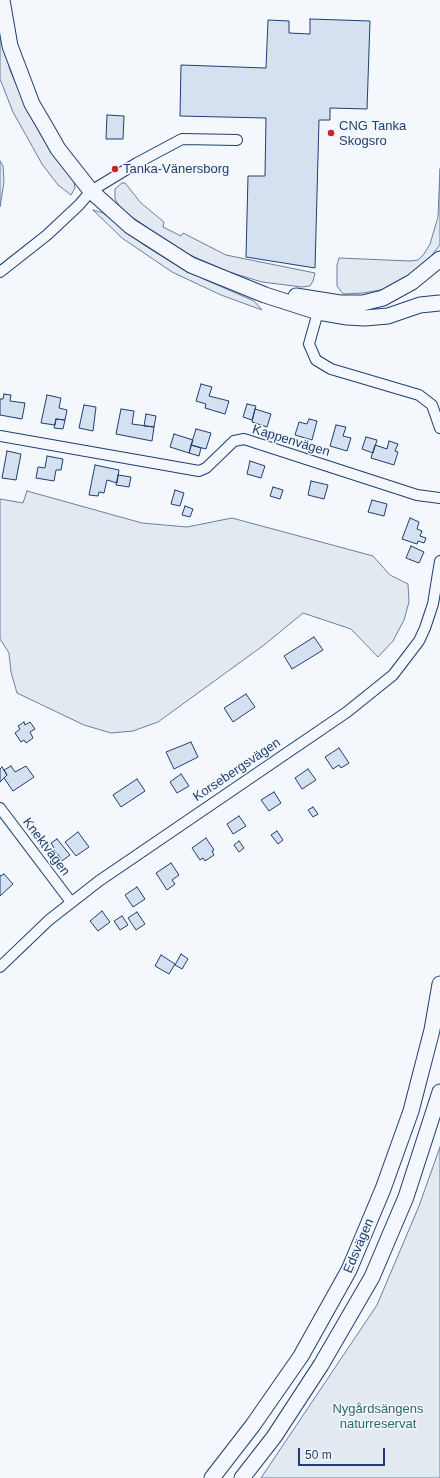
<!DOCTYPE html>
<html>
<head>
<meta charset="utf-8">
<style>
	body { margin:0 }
	#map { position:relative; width:440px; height:1478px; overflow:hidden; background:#f4f7fb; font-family:Helvetica,sans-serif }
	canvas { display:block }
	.scale { position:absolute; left:298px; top:1448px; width:87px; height:18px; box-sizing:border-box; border:2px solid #1d3f73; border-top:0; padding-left:5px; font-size:12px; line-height:14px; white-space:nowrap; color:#1d3f73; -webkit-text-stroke:3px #f4f7fb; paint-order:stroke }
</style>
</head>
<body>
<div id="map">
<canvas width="440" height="1478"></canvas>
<div class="scale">50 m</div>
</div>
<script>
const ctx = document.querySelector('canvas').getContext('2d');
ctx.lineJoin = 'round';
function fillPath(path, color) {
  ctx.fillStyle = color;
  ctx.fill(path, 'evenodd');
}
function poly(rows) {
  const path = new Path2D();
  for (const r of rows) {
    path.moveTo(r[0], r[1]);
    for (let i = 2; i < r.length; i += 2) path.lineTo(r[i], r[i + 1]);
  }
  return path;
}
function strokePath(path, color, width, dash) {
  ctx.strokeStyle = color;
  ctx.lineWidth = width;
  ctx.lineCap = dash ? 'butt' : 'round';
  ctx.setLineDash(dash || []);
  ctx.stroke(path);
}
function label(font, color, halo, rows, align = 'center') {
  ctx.font = font + ' Helvetica,sans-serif';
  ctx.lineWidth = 3;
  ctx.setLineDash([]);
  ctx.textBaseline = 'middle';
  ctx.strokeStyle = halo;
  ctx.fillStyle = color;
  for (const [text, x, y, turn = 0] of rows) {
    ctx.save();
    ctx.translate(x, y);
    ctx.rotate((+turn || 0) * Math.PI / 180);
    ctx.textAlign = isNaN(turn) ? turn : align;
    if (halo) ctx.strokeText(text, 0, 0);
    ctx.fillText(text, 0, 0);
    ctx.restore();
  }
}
const green = poly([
	[0,31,10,70,29,114,52,154,74,182,75,188,71,195,58,185,42,164,13,112,0,79,0,31],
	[0,161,3,166,4,182,0,207,0,161],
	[440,169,440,245,424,265,402,280,386,289,363,293,343,294,337,286,337,265,339,258,410,261,418,260,424,254,430,244,438,217,440,169],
	[122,183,125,183,141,203,164,222,163,227,181,236,183,233,226,255,315,273,313,281,310,286,302,287,262,282,229,272,181,251,122,210,115,199,115,189,122,183],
	[93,210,103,213,144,245,173,263,206,280,254,301,262,310,221,295,172,272,122,238,93,210],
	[27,491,142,523,187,527,232,518,373,556,390,575,408,584,409,602,404,620,393,641,378,657,351,629,303,613,264,645,158,722,133,731,111,733,84,725,17,693,11,672,9,653,0,639,0,499,23,503,27,491],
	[440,1147,440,1478,261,1478,377,1305,419,1206,440,1147]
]);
fillPath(green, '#e3e9f0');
strokePath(green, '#687fa3', 1);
const building = poly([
	[310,19,370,21,367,109,330,108,330,120,319,120,315,268,246,257,248,176,265,176,266,118,180,116,181,65,266,68,268,20,289,21,289,33,310,34,310,19],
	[107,115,124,116,123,139,106,139,107,115],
	[201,384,212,387,209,396,229,401,225,414,205,408,206,404,196,401,201,384],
	[4,394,11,395,10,401,25,403,22,419,0,415,0,399,3,399,4,394],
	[47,395,61,398,59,408,67,410,65,420,56,419,55,425,41,423,47,395],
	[247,404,256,406,252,420,243,417,247,404],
	[84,405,96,407,93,431,79,428,84,405],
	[121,409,134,411,132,424,154,427,152,441,116,434,121,409],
	[255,409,271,414,267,427,252,422,255,409],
	[146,414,156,416,154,427,144,426,146,414],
	[56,419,65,420,63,429,54,428,56,419],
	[309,419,317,421,312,440,295,435,299,422,307,424,309,419],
	[336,425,346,427,343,436,351,438,347,451,330,446,336,425],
	[196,429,211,433,206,449,191,445,196,429],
	[174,434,193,440,189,453,170,447,174,434],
	[366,437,377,440,373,453,362,449,366,437],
	[389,441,398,444,395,451,398,452,394,465,371,458,375,445,387,449,389,441],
	[191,445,201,448,199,456,189,453,191,445],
	[7,451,21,454,16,480,2,478,7,451],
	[47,456,63,459,61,470,56,470,54,481,36,478,38,467,45,468,47,456],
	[250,461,265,466,261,478,247,474,250,461],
	[95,465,119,470,117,483,107,480,104,493,99,492,98,496,89,495,95,465],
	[118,475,131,477,129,487,116,485,118,475],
	[311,481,328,485,324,499,308,495,311,481],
	[273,487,283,490,280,499,270,496,273,487],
	[175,490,184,493,180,506,171,504,175,490],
	[372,500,387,504,384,516,368,512,372,500],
	[185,506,193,509,190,517,182,515,185,506],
	[410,518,419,522,417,529,422,531,420,536,426,538,424,543,418,541,417,544,402,539,410,518],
	[411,546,424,552,419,563,406,558,411,546],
	[314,637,323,650,292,669,284,656,314,637],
	[246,694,255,707,233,722,224,708,246,694],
	[24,722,25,725,30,722,35,729,30,732,33,738,26,743,24,740,21,742,15,733,20,729,18,726,24,722],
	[191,742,198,757,174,769,166,752,191,742],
	[339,748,349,763,341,768,339,765,333,769,325,757,339,748],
	[11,766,15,772,26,766,34,777,13,791,4,778,7,775,4,770,11,766],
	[2,767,7,775,0,782,0,769,2,767],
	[308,769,316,780,302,789,295,778,308,769],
	[181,774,189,786,177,793,170,782,181,774],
	[137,779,145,791,121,807,113,795,137,779],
	[274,792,281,803,269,811,261,800,274,792],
	[313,807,318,814,313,817,308,810,313,807],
	[239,816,246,826,233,834,227,824,239,816],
	[277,831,283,840,278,844,271,835,277,831],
	[78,832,89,847,76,856,65,842,78,832],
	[206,838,214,850,212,851,214,855,205,861,203,858,200,860,192,848,206,838],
	[57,839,70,855,62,861,51,843,57,839],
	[239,841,244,848,239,852,234,845,239,841],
	[171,863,179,875,172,880,175,884,167,890,156,873,171,863],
	[4,874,13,884,0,896,0,875,1,876,4,874],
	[137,887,145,899,133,907,125,895,137,887],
	[102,911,110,922,98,931,90,921,102,911],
	[137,912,145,924,136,930,128,918,137,912],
	[122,916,128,925,120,930,114,921,122,916],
	[181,954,188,959,182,969,175,965,181,954],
	[161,955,175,964,169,974,155,966,161,955]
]);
fillPath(building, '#d5e0f0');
strokePath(building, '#1d3f73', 1);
const street = poly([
	[0,272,47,235,79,205,91,191,137,163,182,139,237,140],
	[318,312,309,344,316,360,331,369,419,395,432,405,440,428],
	[0,436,199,471,206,468,234,441,244,439,417,495,440,498],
	[0,808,71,902],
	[0,967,49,920,99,881,347,712,393,675,419,641,425,628,433,604,440,561]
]);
const secondary = poly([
	[2,0,10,46,32,104,45,126,58,149,91,191,130,226,191,265,265,295,318,312,347,317,365,318,388,316,420,305,440,303],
	[296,296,340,303,363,303,383,298,412,282,440,259],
	[212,1478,253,1425,301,1356,349,1270,383,1189,411,1111,432,1030,440,984],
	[242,1478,274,1437,321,1365,372,1277,406,1197,440,1092]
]);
strokePath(street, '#1d3f73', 12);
strokePath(secondary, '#1d3f73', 17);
strokePath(street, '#f4f7fb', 10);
strokePath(secondary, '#f4f7fb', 15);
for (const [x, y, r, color] of [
	[331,133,4,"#c62828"],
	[115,169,4,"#c62828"]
]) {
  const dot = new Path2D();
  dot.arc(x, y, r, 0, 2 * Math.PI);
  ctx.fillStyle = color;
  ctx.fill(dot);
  strokePath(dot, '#f4f7fb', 1.5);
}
label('13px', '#1d3f73', '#f4f7fb', [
	["CNG Tanka",339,126],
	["Skogsro",339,141],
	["Tanka-Vänersborg",123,169]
], 'left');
label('13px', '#1d3f73', '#f4f7fb', [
	["Kappenvägen",291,441,17],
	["Korsebergsvägen",237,770,-34],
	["Knektvägen",46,847,53],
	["Edsvägen",359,1246,-67]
]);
label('13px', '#2c6c60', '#f4f7fb', [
	["Nygårdsängens",378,1409],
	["naturreservat",378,1424]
]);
</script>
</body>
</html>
